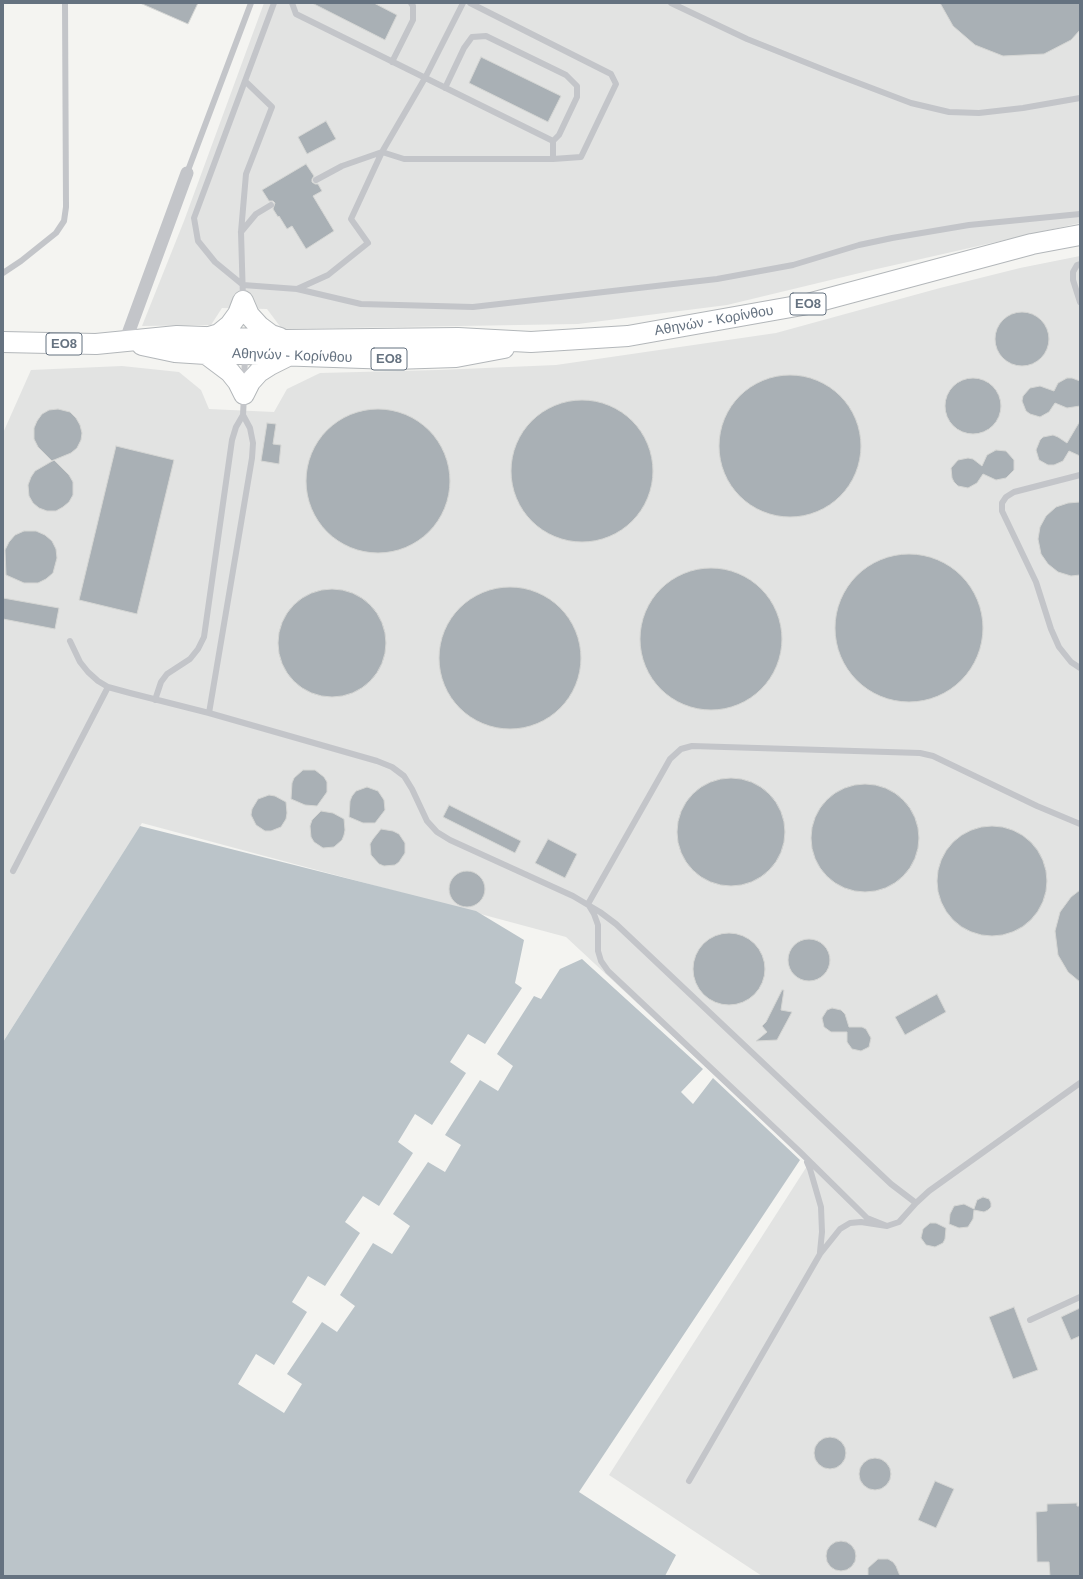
<!DOCTYPE html>
<html>
<head>
<meta charset="utf-8">
<style>
	body { margin:0 }
	#map { position:relative; width:1083px; height:1579px; overflow:hidden; background:#f4f4f1; font-family:Helvetica,sans-serif }
	canvas { display:block }
	.frame { position:absolute; inset:0; border:4px solid #657280; pointer-events:none }
</style>
</head>
<body>
<div id="map">
<canvas width="1083" height="1579"></canvas>
<div class="frame"></div>
</div>
<script>
const ctx = document.querySelector('canvas').getContext('2d');
ctx.lineJoin = 'round';
function fillPath(path, color) {
  ctx.fillStyle = color;
  ctx.fill(path, 'evenodd');
}
function poly(rows) {
  const path = new Path2D();
  for (const r of rows) {
    if (r.length === 3) {
      path.moveTo(r[0] + r[2], r[1]);
      path.arc(r[0], r[1], r[2], 0, 2 * Math.PI);
      continue;
    }
    path.moveTo(r[0], r[1]);
    for (let i = 2; i < r.length; i += 2) path.lineTo(r[i], r[i + 1]);
  }
  return path;
}
function strokePath(path, color, width, dash) {
  ctx.strokeStyle = color;
  ctx.lineWidth = width;
  ctx.lineCap = dash ? 'butt' : 'round';
  ctx.setLineDash(dash || []);
  ctx.stroke(path);
}
function label(font, color, halo, rows, align = 'center') {
  ctx.font = font + ' Helvetica,sans-serif';
  ctx.lineWidth = 4;
  ctx.setLineDash([]);
  ctx.textBaseline = 'middle';
  ctx.strokeStyle = halo;
  ctx.fillStyle = color;
  for (const [text, x, y, turn = 0] of rows) {
    ctx.save();
    ctx.translate(x, y);
    ctx.rotate((+turn || 0) * Math.PI / 180);
    ctx.textAlign = isNaN(turn) ? turn : align;
    if (halo) ctx.strokeText(text, 0, 0);
    ctx.fillText(text, 0, 0);
    ctx.restore();
  }
}
fillPath(poly([
	[264,3,1080,3,1080,223,868,271,727,305,578,324,282,329,267,309,222,308,211,325,142,326,184,221],
	[1080,256,1080,1576,762,1576,609,1475,809,1163,566,937,142,823,3,1042,3,433,31,370,122,366,179,372,201,390,209,409,274,412,287,389,320,373,438,370,556,365,776,333,940,288,1020,268]
]), '#e2e3e2');
fillPath(poly([
	[140,826,476,911,524,940,515,983,522,988,485,1044,468,1034,450,1062,466,1073,432,1125,415,1114,398,1142,413,1153,379,1206,363,1196,345,1222,360,1233,325,1286,308,1276,292,1302,307,1312,274,1365,256,1354,238,1384,284,1413,302,1384,287,1374,322,1322,337,1332,355,1306,340,1295,373,1243,392,1254,410,1226,393,1214,428,1162,445,1172,461,1145,445,1135,480,1080,498,1091,513,1066,497,1054,534,996,541,999,560,969,582,959,703,1069,681,1092,693,1104,713,1078,800,1160,579,1492,676,1555,665,1576,3,1576,3,1042]
]), '#bbc4c9');
const building = poly([
	[140,3,198,3,188,24,140,3],
	[312,3,374,3,397,15,385,40,312,3],
	[940,3,1080,3,1080,30,1071,40,1044,54,1003,56,975,45,953,26,940,3],
	[481,57,561,96,548,122,469,83,481,57],
	[326,121,336,139,307,154,298,137,326,121],
	[306,164,314,176,312,179,312,182,315,184,318,184,322,191,313,196,334,231,306,249,292,226,287,229,279,216,278,217,273,209,275,203,273,201,269,201,262,190,306,164],
	[1022,339,27],
	[790,446,71],
	[1067,378,1072,378,1080,381,1080,406,1067,408,1055,403,1049,412,1040,417,1030,414,1026,411,1022,401,1023,396,1030,388,1040,386,1054,391,1058,383,1067,378],
	[973,406,28],
	[582,471,71],
	[378,481,72],
	[58,409,70,412,76,418,80,425,82,433,81,440,77,448,71,453,54,460,69,475,73,482,73,495,69,502,63,507,56,511,47,511,39,508,33,503,29,496,28,485,31,477,35,471,54,460,52,461,38,447,34,439,34,428,37,421,42,414,49,410,58,409],
	[1080,421,1080,456,1069,451,1063,461,1054,465,1048,465,1039,460,1036,450,1040,440,1043,437,1053,435,1058,437,1067,443,1080,421],
	[267,423,276,424,273,444,281,445,279,464,261,461,267,423],
	[116,446,174,460,137,614,79,600,116,446],
	[996,450,1006,451,1014,460,1014,470,1006,478,996,480,983,474,977,483,968,488,958,486,954,482,952,478,951,468,958,460,968,458,973,459,982,466,987,455,996,450],
	[1080,502,1080,575,1071,576,1058,572,1048,564,1041,554,1038,539,1040,527,1046,516,1056,507,1068,503,1080,502],
	[24,531,36,531,45,535,52,541,56,549,57,558,53,573,46,579,38,583,24,583,6,575,5,550,9,542,15,535,24,531],
	[909,628,74],
	[711,639,71],
	[510,658,71],
	[332,643,54],
	[3,598,59,608,55,629,3,619,3,598],
	[303,770,315,770,324,777,327,782,327,792,317,806,305,805,291,799,292,783,294,778,303,770],
	[731,832,54],
	[865,838,54],
	[367,787,378,791,384,800,385,810,375,823,363,823,349,817,350,801,352,796,356,791,367,787],
	[269,795,275,796,286,802,287,813,286,819,281,827,271,831,265,831,256,825,251,815,252,809,258,799,269,795],
	[449,805,521,841,515,853,443,817,449,805],
	[321,811,333,813,344,819,345,830,344,835,342,840,334,847,323,848,314,842,311,837,310,826,312,820,321,811],
	[992,881,55],
	[381,829,393,831,399,834,405,843,405,853,399,862,395,865,384,866,379,864,371,855,370,844,373,839,381,829],
	[548,839,577,854,565,878,535,863,548,839],
	[467,889,18],
	[1080,890,1080,982,1068,972,1058,955,1055,931,1060,912,1071,897,1080,890],
	[729,969,36],
	[809,960,21],
	[782,990,784,990,781,1010,792,1012,777,1040,756,1041,767,1032,762,1026,766,1022,782,990],
	[937,994,946,1012,905,1035,895,1017,937,994],
	[832,1008,841,1010,845,1014,849,1027,862,1027,866,1029,871,1038,869,1047,861,1051,852,1049,847,1042,847,1032,831,1032,824,1027,822,1018,827,1010,832,1008],
	[983,1197,989,1199,991,1203,991,1207,988,1210,984,1212,974,1210,973,1219,968,1227,959,1228,949,1224,950,1214,954,1206,964,1204,974,1209,977,1200,983,1197],
	[930,1223,936,1223,946,1228,945,1239,943,1243,935,1247,926,1245,921,1238,923,1229,930,1223],
	[1014,1307,1038,1370,1013,1379,989,1317,1014,1307],
	[1080,1308,1080,1336,1071,1340,1061,1317,1080,1308],
	[830,1453,16],
	[875,1474,16],
	[935,1481,954,1489,936,1528,918,1520,935,1481],
	[1077,1503,1077,1506,1080,1506,1080,1576,1050,1576,1049,1562,1037,1562,1036,1512,1047,1511,1047,1504,1077,1503],
	[841,1556,15],
	[878,1559,888,1559,893,1562,896,1566,900,1576,868,1576,868,1568,878,1559]
]);
fillPath(building, '#a9b0b5');
strokePath(building, '#d5d6d4', 1);
const primary = poly([
	[243,301,249,315,259,326,271,335,280,338],
	[209,337,219,334,230,325,238,314,243,301],
	[3,342,96,344,177,336,286,340,458,338,531,342,628,336,808,304,1032,244,1080,235],
	[142,345,175,352,206,354,245,354,393,359,456,357,504,348],
	[206,354,230,372,238,382,244,394],
	[244,394,250,382,259,372,270,365,288,356]
]);
strokePath(primary, '#b3b7ba', 22);
strokePath(poly([
	[274,3,194,218,198,241,215,262,243,285,297,289,361,304,473,307,717,279,793,265,859,245,892,238,969,225,1080,214],
	[292,3,296,14,553,141,553,159],
	[671,3,747,39,832,73,911,103,949,112,979,113,1023,108,1080,98],
	[392,62,413,20,413,6,411,3],
	[445,88,464,48,472,37,486,36,566,75,577,86,577,97,559,135,553,141],
	[187,173,251,3],
	[316,180,342,166,382,152,404,159,553,159,581,157,616,84,611,74,470,3],
	[241,232,256,214,271,205],
	[1080,264,1077,265,1073,272,1073,280,1080,302],
	[3,273,21,261,56,233,64,221,66,207,65,3],
	[297,289,328,275,368,243,351,219,382,152,425,78,463,3],
	[243,299,241,232,246,174,272,107,245,81],
	[244,381,245,356],
	[1080,475,1014,492,1006,497,1002,503,1002,511,1036,582,1051,629,1059,647,1071,662,1080,668],
	[70,641,80,662,88,672,98,681,108,687,130,693,209,713,377,761,392,767,404,776,412,789,427,821,437,832,450,840,573,896,600,912,616,924,891,1184,916,1203],
	[155,700,161,682,167,674,190,659,198,649,204,637,232,440,236,427,243,415,244,396],
	[209,713,252,458,253,443,250,428,243,415],
	[13,871,108,687],
	[807,1162,810,1169,821,1207,822,1232,820,1252],
	[887,1226,867,1218,859,1210,800,1152,608,971,601,961,598,951,598,925,594,914,588,904,670,759,681,749,692,746,920,753,933,756,1037,806,1080,824],
	[1030,1320,1080,1297],
	[689,1481,820,1254,840,1229,850,1223,861,1222,887,1226,899,1222,916,1203,929,1191,1080,1083]
]), '#c3c5c9', 6);
strokePath(poly([
	[125,342,187,173]
]), '#c3c5c9', 13);
strokePath(primary, '#fff', 20);
for (const [x, y, w] of [
	[808,304,36],
	[64,344,36],
	[389,359,36]
]) {
  const box = new Path2D();
  box.roundRect(x - w / 2, y - 11, w, 22, 3);
  ctx.fillStyle = '#fff';
  ctx.fill(box);
  strokePath(box, '#657280', 1);
}
label('bold 13px', '#657280', null, [
	["ΕΟ8",808,304],
	["ΕΟ8",64,344],
	["ΕΟ8",389,359]
]);
label('14px', '#657280', '#fff', [
	["Αθηνών - Κορίνθου",714,321,-10],
	["Αθηνών - Κορίνθου",292,356,2]
]);
</script>
</body>
</html>
